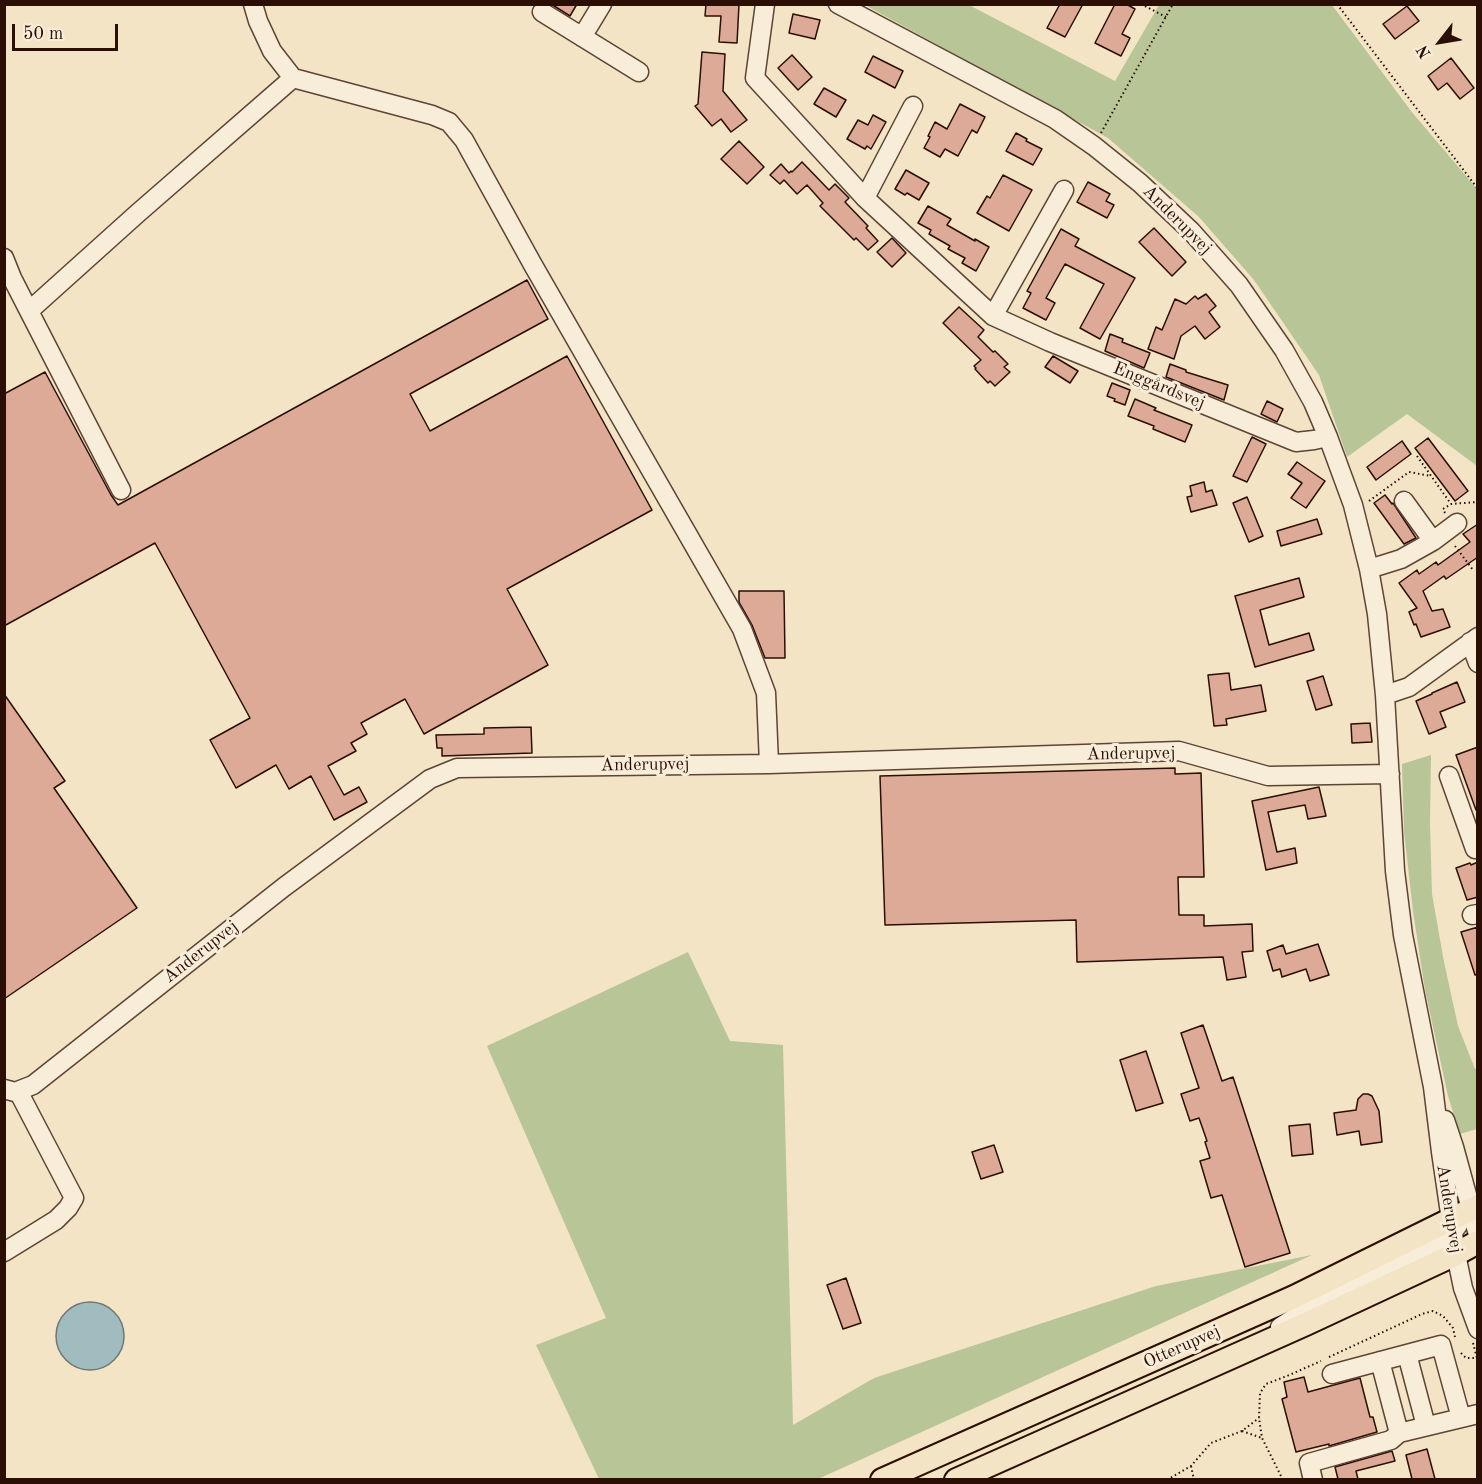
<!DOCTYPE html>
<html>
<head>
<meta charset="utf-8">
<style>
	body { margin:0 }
	#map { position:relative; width:1482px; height:1484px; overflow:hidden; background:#f3e4c5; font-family:"Old Standard TT",serif }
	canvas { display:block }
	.frame { position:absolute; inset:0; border:6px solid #2b0e04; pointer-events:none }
	.north { position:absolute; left:1410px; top:12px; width:60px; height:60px; -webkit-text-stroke:4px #f7edd9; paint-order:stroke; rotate:239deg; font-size:16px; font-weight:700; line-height:24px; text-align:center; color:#2b0e04 }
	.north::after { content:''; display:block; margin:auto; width:21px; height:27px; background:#2b0e04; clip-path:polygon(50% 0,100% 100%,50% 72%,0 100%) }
	.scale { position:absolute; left:12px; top:24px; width:106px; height:27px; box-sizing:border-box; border:3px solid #2b0e04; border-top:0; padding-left:8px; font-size:18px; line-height:21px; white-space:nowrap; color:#2b0e04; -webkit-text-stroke:4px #f7edd9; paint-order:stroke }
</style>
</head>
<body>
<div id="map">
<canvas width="1482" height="1484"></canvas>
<div class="frame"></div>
<div class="north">N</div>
<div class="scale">50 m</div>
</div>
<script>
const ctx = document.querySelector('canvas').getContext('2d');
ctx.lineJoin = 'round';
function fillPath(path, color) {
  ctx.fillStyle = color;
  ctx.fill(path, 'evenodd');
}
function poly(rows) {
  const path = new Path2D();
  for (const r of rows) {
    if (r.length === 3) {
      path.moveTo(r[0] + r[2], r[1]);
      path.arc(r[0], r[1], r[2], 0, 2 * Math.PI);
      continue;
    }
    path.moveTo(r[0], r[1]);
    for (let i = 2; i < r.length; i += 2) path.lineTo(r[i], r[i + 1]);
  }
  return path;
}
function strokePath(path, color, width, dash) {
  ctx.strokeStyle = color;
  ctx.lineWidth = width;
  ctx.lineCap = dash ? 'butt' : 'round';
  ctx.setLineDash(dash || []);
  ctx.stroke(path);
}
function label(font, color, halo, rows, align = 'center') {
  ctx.font = font + ' "Old Standard TT",serif';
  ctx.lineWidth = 6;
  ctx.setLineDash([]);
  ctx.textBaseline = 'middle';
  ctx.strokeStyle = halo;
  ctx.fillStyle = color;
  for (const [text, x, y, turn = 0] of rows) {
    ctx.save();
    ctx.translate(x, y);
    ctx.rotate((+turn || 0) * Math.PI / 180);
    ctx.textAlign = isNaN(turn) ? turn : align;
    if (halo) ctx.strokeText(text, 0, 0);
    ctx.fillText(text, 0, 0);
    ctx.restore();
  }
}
fillPath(poly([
	[865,5,969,5,1115,81,1159,5,1332,5,1411,111,1477,189,1477,466,1407,414,1347,457,1319,375,1254,280,1199,217,1108,138],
	[1431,755,1430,823,1432,894,1444,962,1458,1026,1475,1069,1477,1068,1477,1129,1460,1134,1448,1096,1425,990,1413,911,1404,831,1402,764],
	[688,952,730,1041,783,1045,793,1425,874,1378,1156,1286,1312,1255,818,1479,599,1479,536,1345,606,1318,487,1046]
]), '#b8c596');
const water = poly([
	[90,1336,34]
]);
fillPath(water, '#a0bcbf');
strokePath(water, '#717674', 1.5);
const building = poly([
	[551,4,577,4,570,16,551,4],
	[706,4,739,4,737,43,719,42,721,16,705,16,706,4],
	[1060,4,1083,4,1065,37,1047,28,1060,4],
	[1115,4,1126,4,1135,9,1122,34,1130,38,1121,56,1095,43,1115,4],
	[1407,6,1419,21,1395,39,1383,24,1407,6],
	[793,14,820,20,815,39,789,33,793,14],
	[702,52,725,54,723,91,747,120,731,132,721,119,712,126,695,106,698,104,702,52],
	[792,55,812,77,798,90,778,68,792,55],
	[873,56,903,71,895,88,865,72,873,56],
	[1451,58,1474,88,1460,99,1447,83,1438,90,1428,76,1451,58],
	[824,88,846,100,836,117,814,104,824,88],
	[960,104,985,117,977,133,972,130,958,156,945,149,940,157,924,148,930,137,928,136,935,122,947,129,960,104],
	[873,115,886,122,871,149,867,146,865,149,847,139,858,120,868,125,873,115],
	[1016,133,1027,139,1026,141,1042,149,1033,165,1006,151,1016,133],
	[739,141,764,167,747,184,721,159,739,141],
	[802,162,829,190,835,184,849,198,845,202,868,226,866,228,878,241,868,250,856,238,854,240,820,206,823,203,807,185,797,194,784,180,780,184,770,175,781,164,789,173,791,171,792,172,802,162],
	[906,170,929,183,919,200,907,193,905,195,895,189,906,170],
	[1003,175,1032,190,1009,231,977,213,987,196,990,198,1003,175],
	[1088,182,1110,194,1106,201,1114,205,1107,218,1077,202,1088,182],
	[928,206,951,219,947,225,975,241,975,239,989,247,976,271,962,263,965,258,948,249,950,246,929,234,931,230,918,223,928,206],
	[1154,228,1186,262,1172,276,1139,242,1154,228],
	[1061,229,1079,239,1075,246,1135,278,1100,339,1080,328,1104,284,1065,264,1046,298,1055,303,1046,320,1023,308,1031,293,1027,291,1061,229],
	[892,238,906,253,892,267,877,252,892,238],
	[527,280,548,319,410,394,430,431,567,356,652,510,507,589,548,665,424,734,405,699,361,723,367,734,351,743,356,751,328,766,344,795,359,787,367,802,334,820,311,776,289,789,276,765,236,788,210,740,250,718,155,543,4,626,4,394,45,372,111,495,118,505,527,280],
	[1206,294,1216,306,1209,312,1220,327,1205,339,1195,326,1181,336,1174,359,1148,349,1156,327,1162,330,1175,299,1186,304,1195,296,1198,299,1206,294],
	[959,307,984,330,978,337,993,352,995,351,1008,364,1004,367,1010,372,995,386,990,381,988,383,975,369,976,368,974,366,981,360,943,323,959,307],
	[1110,334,1123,339,1122,342,1150,353,1144,368,1105,351,1110,334],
	[1053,356,1078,371,1070,383,1045,367,1053,356],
	[1170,364,1186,370,1186,372,1228,385,1224,400,1166,377,1170,364],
	[1112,383,1130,390,1125,405,1114,401,1115,399,1107,396,1112,383],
	[1135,399,1156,408,1154,410,1192,425,1185,442,1153,429,1154,426,1128,416,1135,399],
	[1267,401,1283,409,1277,422,1261,414,1267,401],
	[1252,437,1266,444,1247,482,1233,476,1252,437],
	[1428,438,1468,491,1455,501,1415,448,1428,438],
	[1402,441,1411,454,1376,480,1367,467,1402,441],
	[1297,462,1325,481,1306,508,1291,498,1302,483,1288,474,1297,462],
	[1204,482,1206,492,1212,490,1217,505,1191,512,1187,497,1192,496,1190,486,1204,482],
	[1385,495,1392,504,1393,503,1416,538,1404,544,1374,503,1385,495],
	[1247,497,1263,536,1249,542,1233,503,1247,497],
	[1317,519,1322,534,1281,546,1277,531,1317,519],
	[1478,524,1478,557,1446,579,1444,576,1423,591,1432,611,1443,609,1450,627,1421,637,1416,624,1414,625,1409,612,1417,608,1399,583,1417,570,1419,574,1436,562,1438,565,1470,542,1463,534,1478,524],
	[1299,578,1304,597,1260,610,1269,645,1309,633,1314,650,1255,667,1235,596,1299,578],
	[739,591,784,591,785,658,765,658,752,625,739,602,739,591],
	[1229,673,1231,690,1261,685,1266,711,1226,719,1227,725,1214,726,1208,675,1229,673],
	[1323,676,1332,705,1316,710,1307,681,1323,676],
	[1457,682,1465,702,1440,712,1446,727,1429,734,1416,701,1432,694,1432,693,1457,682],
	[4,694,65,781,54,788,137,908,4,999,4,694],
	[1370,723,1372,742,1352,743,1351,724,1370,723],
	[531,727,532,753,442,756,442,748,437,748,436,735,484,734,484,728,531,727],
	[1478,747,1478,810,1476,810,1456,755,1478,747],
	[1175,768,1175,774,1201,773,1204,877,1178,877,1179,915,1204,915,1204,926,1252,924,1253,951,1242,952,1246,977,1227,980,1223,957,1077,962,1076,920,885,925,880,776,1175,768],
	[1319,787,1326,816,1308,819,1305,805,1268,812,1277,852,1295,848,1297,863,1266,870,1252,801,1319,787],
	[1478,862,1478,897,1467,900,1456,868,1470,863,1471,865,1478,862],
	[1478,927,1478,974,1475,975,1461,932,1478,927],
	[1318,944,1329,975,1310,981,1306,969,1282,977,1280,969,1273,971,1267,951,1283,945,1286,954,1318,944],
	[1203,1025,1222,1081,1233,1077,1290,1253,1245,1267,1222,1195,1211,1198,1200,1161,1210,1158,1205,1142,1207,1141,1199,1118,1190,1121,1181,1094,1199,1088,1181,1033,1203,1025],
	[1146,1051,1163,1103,1136,1111,1120,1060,1146,1051],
	[1363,1094,1368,1094,1372,1096,1379,1111,1382,1142,1361,1145,1359,1131,1337,1135,1334,1113,1356,1110,1358,1099,1363,1094],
	[1310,1124,1313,1154,1292,1156,1289,1126,1310,1124],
	[994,1145,1003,1172,981,1179,972,1152,994,1145],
	[846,1278,861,1323,843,1329,827,1285,846,1278],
	[1304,1377,1308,1392,1360,1378,1370,1417,1373,1417,1377,1432,1329,1446,1329,1444,1296,1452,1282,1399,1287,1397,1284,1382,1304,1377],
	[1427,1449,1435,1479,1412,1479,1406,1455,1427,1449],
	[1392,1451,1395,1461,1356,1471,1358,1479,1338,1479,1335,1467,1392,1451]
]);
fillPath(building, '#deaa98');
strokePath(building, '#2b0e04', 1.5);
const minor = poly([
	[765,4,755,78,865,198,993,316,1050,342,1296,442,1314,440,1328,437],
	[838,4,1055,119,1094,146,1140,183,1191,231,1239,285,1284,350,1313,402,1328,437,1353,505,1369,569,1377,614,1385,695,1395,871,1403,935,1433,1087,1441,1152,1456,1254,1463,1288,1478,1329],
	[542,12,639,72],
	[582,37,602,4],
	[293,78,432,115,449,122,464,140,533,265,742,629,766,693,769,764],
	[865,198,913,106],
	[4,258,12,278,121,490],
	[29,311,138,213,293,78,272,51,258,21,253,4],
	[993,316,1064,190],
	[1433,541,1457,523],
	[1369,569,1401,559,1433,541,1404,501],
	[1470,642,1478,663],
	[1385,695,1409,687,1478,637],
	[1449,776,1475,849,1478,848],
	[1472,915,1478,914],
	[4,1089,15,1092,33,1085,284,887,430,779,457,768,769,764,1179,751,1268,776,1390,774],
	[1445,1120,1454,1147,1478,1235],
	[4,1252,56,1220,68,1208,74,1198,18,1091],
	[1280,1327,1311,1307,1435,1244,1452,1233,1458,1225],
	[1407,1354,1426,1426],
	[1380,1361,1399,1433],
	[1332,1374,1441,1345,1461,1418],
	[1313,1480,1309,1463,1391,1440,1399,1433,1478,1414]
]);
const major = poly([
	[882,1480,1294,1297,1478,1206],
	[956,1480,1306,1324,1456,1254,1478,1242]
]);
strokePath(minor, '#5d4434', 21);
strokePath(major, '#2b0e04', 26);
strokePath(poly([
	[1141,4,1166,17],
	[1337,4,1478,189],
	[1101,133,1173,4],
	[1417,456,1451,504],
	[1369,501,1409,472,1431,476],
	[1445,513,1443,509,1451,504,1478,502],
	[1455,546,1473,570],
	[1473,1343,1477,1358],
	[1461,1353,1466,1358,1478,1358],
	[1329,1357,1422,1314,1433,1311,1443,1316,1453,1328,1455,1337],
	[1242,1431,1262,1438],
	[1191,1466,1194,1480],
	[1167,1480,1191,1466,1211,1443,1242,1431,1259,1418],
	[1283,1480,1262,1438,1259,1418,1260,1393,1266,1384,1287,1376,1321,1361]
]), '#2b0e04', 2, [1.5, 3]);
strokePath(minor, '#f7edd9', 18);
strokePath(major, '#f3e4c5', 22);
label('18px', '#2b0e04', '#f7edd9', [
	["Anderupvej",1177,220,45],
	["Enggårdsvej",1159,386,22],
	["Anderupvej",1131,754,-1],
	["Anderupvej",645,765,-1],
	["Anderupvej",201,952,-38],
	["Anderupvej",1449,1209,81],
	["Otterupvej",1182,1347,-24]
]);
</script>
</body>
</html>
